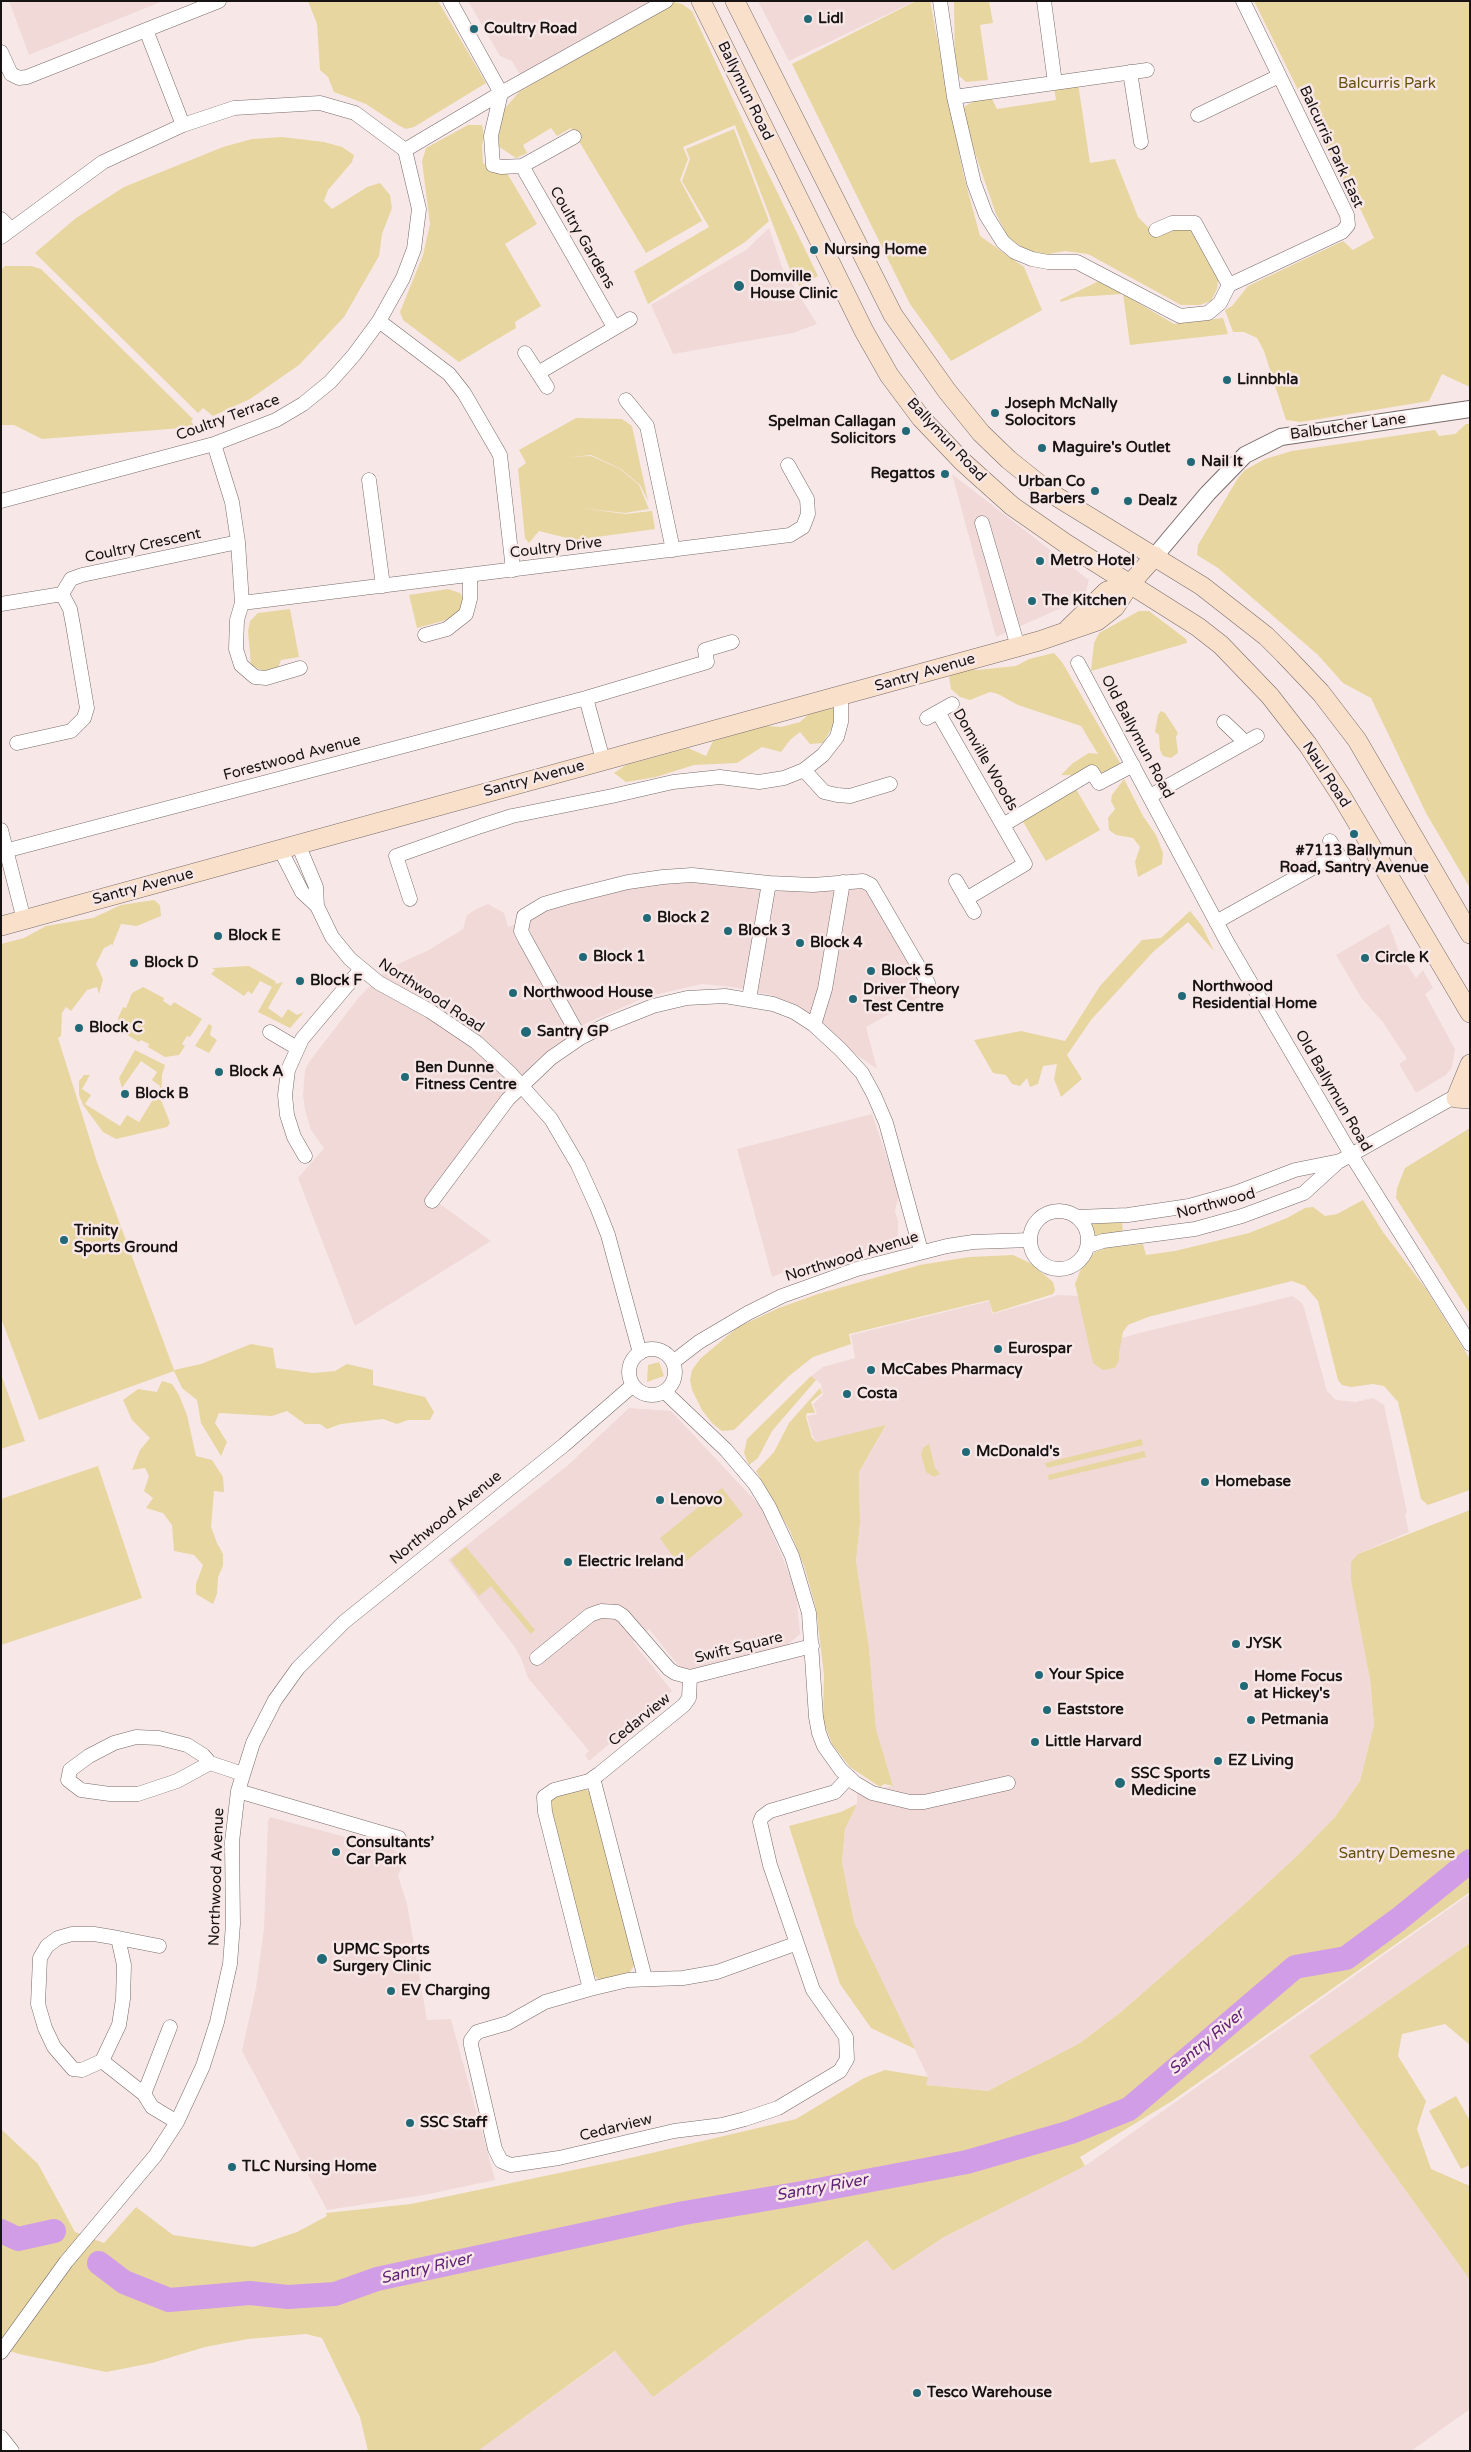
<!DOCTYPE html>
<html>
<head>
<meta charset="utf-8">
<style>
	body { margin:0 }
	#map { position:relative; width:1471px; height:2452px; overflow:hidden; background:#f7e8e7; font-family:"Varela Round",sans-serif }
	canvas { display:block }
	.frame { position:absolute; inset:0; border:2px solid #181313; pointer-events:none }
</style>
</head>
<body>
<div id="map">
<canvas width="1471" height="2452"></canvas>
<div class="frame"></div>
</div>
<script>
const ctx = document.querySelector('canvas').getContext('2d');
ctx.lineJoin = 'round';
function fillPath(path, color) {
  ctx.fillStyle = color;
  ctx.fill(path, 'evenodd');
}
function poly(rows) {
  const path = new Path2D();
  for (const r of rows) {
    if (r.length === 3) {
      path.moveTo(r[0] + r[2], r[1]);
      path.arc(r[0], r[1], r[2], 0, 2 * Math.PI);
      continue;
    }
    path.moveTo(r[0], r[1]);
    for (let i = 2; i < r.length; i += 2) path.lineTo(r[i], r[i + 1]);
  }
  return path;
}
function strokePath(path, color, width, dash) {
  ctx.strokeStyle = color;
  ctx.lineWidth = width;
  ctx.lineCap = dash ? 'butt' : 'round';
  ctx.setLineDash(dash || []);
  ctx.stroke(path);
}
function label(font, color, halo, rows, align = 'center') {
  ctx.font = font + ' "Varela Round",sans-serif';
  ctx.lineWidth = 5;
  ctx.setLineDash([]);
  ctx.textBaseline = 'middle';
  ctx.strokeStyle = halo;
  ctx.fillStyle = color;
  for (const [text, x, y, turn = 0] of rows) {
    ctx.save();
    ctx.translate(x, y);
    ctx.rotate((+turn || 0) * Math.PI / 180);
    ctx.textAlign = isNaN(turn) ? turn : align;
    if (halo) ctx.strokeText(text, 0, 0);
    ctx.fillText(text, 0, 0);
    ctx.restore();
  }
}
fillPath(poly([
	[9,1,163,1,29,55],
	[468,1,653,1,521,76,512,61,500,56],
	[758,1,915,1,789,61],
	[769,228,782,267,817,324,793,333,673,354,651,305,746,250],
	[952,474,1089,580,1084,598,996,637],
	[663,877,871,885,936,988,866,1027,877,1069,846,1047,800,1006,770,995,733,987,702,984,671,991,646,997,587,1023,535,1062,429,1196,491,1241,355,1326,298,1178,324,1148,311,1130,305,1110,303,1095,305,1070,309,1062,359,997,389,968,427,951,463,929,467,915,478,908,488,904,497,909,504,913,508,927,521,923,524,916],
	[1389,924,1399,952,1416,978,1423,970,1433,988,1425,994,1455,1049,1452,1067,1446,1075,1416,1093,1399,1064,1407,1059,1382,1021,1362,999,1336,955],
	[872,1114,899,1193,895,1211,898,1221,898,1235,894,1241,829,1262,804,1264,772,1277,737,1149],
	[1059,1295,1080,1296,1092,1348,1135,1334,1293,1296,1303,1304,1327,1391,1336,1400,1356,1402,1373,1398,1384,1405,1407,1512,1405,1515,1409,1532,1358,1554,1374,1725,1360,1781,1335,1817,1298,1855,1247,1902,1121,2012,1080,2043,988,2091,925,2085,928,2077,854,1922,842,1862,845,1829,857,1804,857,1793,893,1786,876,1729,869,1648,856,1561,860,1523,859,1472,886,1426,818,1442,813,1437,807,1416,817,1414,813,1404,823,1395,821,1384,811,1376,823,1367,855,1358,851,1335,990,1301,992,1314],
	[629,1408,671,1411,762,1508,796,1591,800,1634,786,1646,698,1671,683,1671,649,1629,633,1642,672,1691,589,1761,585,1755,589,1751,528,1678,521,1658,514,1646,448,1560,567,1466],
	[270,1817,391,1849,407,1855,398,1876,407,1904,427,2020,451,2019,495,2180,424,2195,327,2210,242,2051,256,1988,264,1928,268,1821],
	[1470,1894,1470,1943,1309,2056,1470,2280,1470,2409,1411,2451,478,2451,616,2351,653,2397,868,2240,893,2271,944,2237,1085,2166]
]), '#f0d9d7');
fillPath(poly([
	[308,1,438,1,486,83,414,127,406,129,398,125,366,104,334,92,328,77,320,70,317,24],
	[916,1,930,1,963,173,980,236,1024,267,1042,310,951,361,910,304,792,64],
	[954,1,989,1,993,23,980,25,988,80,966,82,955,72],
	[1254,1,1470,1,1470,387,1442,374,1429,401,1301,422,1286,420,1264,351,1257,338,1244,332,1233,332,1225,310,1232,306,1248,286,1343,241,1353,250,1374,238,1358,204,1355,205],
	[673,2,682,4,692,11,747,130,818,276,799,286,789,267,735,125,683,147,688,159,680,180,702,221,646,253,571,128,557,136,551,128,523,145,527,153,516,158,498,146,501,113,519,92],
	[1078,83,1090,163,1115,159,1138,217,1152,231,1172,223,1194,230,1218,280,1217,289,1211,301,1200,305,1181,305,1088,254,1065,251,1037,256,1009,239,996,214,962,115,964,107,974,101,987,98,992,99,997,109,1056,100,1054,86],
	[468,125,482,125,484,136,482,146,483,163,495,173,507,173,537,224,505,244,541,306,515,322,516,328,459,362,403,320,400,312,423,255,430,224,422,161,426,148],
	[734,129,769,221,745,242,648,304,634,271,709,227,682,181,690,159,686,149],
	[282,137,324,142,342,147,354,155,352,162,328,190,324,201,332,209,367,187,380,183,390,195,392,208,382,234,379,256,344,317,299,365,250,399,213,416,203,408,198,413,35,253,76,218,124,187,223,147,252,139],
	[5,266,31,266,41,269,193,419,191,421,195,427,42,439,14,425,1,425,1,270],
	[1099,281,1123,294,1174,324,1223,318,1228,334,1130,345,1123,294,1076,297,1061,302,1060,300],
	[576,418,622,419,632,426,648,501,640,485,621,469,591,455,571,457,591,456,620,469,639,485,649,509,625,513,581,508,625,514,652,511,655,529,575,540,539,531,529,543,525,538,518,469,526,463,519,450],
	[1466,424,1470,424,1470,888,1426,813,1371,698,1343,683,1318,655,1218,568,1197,555,1198,545,1238,478,1245,470,1265,459,1292,451,1435,430,1439,436,1455,434],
	[448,589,460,593,465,602,457,617,417,628,409,595],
	[290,609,299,657,281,660,278,668,269,670,261,670,251,665,248,631,250,621,258,613],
	[1139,611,1149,611,1186,639,1187,643,1091,671,1094,643,1099,633],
	[1054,653,1062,662,1123,768,1104,776,1061,775,1073,763,1089,753,1098,754,1081,726,1018,705,998,694,990,692,970,700,960,697,951,689,949,677,963,667,977,670,1016,666,1029,659],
	[834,708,837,712,834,724,823,743,810,744,800,732,790,740,781,752,762,747,737,763,694,765,656,777,626,782,614,773,626,765,688,748,706,756,713,741,766,726,781,727,800,722,809,714],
	[1161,711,1165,713,1178,733,1176,737,1178,753,1171,758,1163,756,1160,750,1159,735,1155,732,1158,715],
	[1124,779,1143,816,1156,835,1163,853,1162,864,1138,877,1135,862,1140,847,1133,838,1116,835,1109,830,1108,818,1115,809,1111,801,1112,795],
	[1076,789,1100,830,1046,861,1022,820],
	[154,900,160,905,161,916,137,926,121,924,112,946,112,944,104,948,96,964,103,979,99,994,97,987,87,990,71,1011,66,1007,62,1013,61,1036,58,1038,97,1162,174,1370,201,1364,251,1344,273,1348,276,1368,313,1373,335,1371,347,1364,373,1370,373,1385,425,1397,434,1412,430,1420,408,1420,397,1424,383,1419,341,1424,327,1429,320,1424,305,1424,287,1411,272,1416,219,1413,215,1423,227,1442,221,1456,201,1423,197,1400,182,1388,174,1371,39,1420,1,1318,1,944,24,938,46,926,93,918,121,905],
	[1190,911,1202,926,1214,951,1188,922,1153,952,1091,1020,1067,1055,1082,1079,1061,1097,1054,1079,1057,1064,1043,1066,1038,1084,1030,1087,1027,1078,1020,1086,1012,1084,1006,1075,993,1073,974,1040,1021,1031,1065,1041,1100,986,1142,940,1161,938],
	[249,966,275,981,276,984,283,982,268,1008,282,1018,288,1009,297,1015,304,1012,290,1028,258,1012,272,987,260,981,252,994,248,991,244,996,211,974,215,970,212,968],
	[143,987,164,998,163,1001,171,1006,174,1002,202,1019,190,1037,187,1036,182,1044,185,1046,179,1055,165,1057,148,1047,149,1044,141,1040,139,1042,124,1033,119,1025,118,1018,123,1007,126,1008,132,993],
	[209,1024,212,1026,210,1035,217,1040,209,1053,195,1046],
	[135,1050,165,1065,162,1075,161,1100,170,1123,167,1127,116,1139,103,1132,83,1105,79,1095,79,1081,84,1075,90,1075,82,1089,91,1095,85,1104,120,1126,127,1115,139,1122,159,1090,160,1086,152,1080,157,1072,141,1061,122,1088,119,1078],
	[1470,1128,1470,1314,1396,1198,1397,1188,1405,1168],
	[1363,1200,1383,1232,1426,1289,1470,1359,1470,1490,1428,1505,1421,1499,1398,1402,1384,1386,1373,1384,1351,1387,1342,1385,1338,1380,1318,1301,1305,1286,1292,1281,1148,1317,1128,1325,1123,1332,1119,1353,1119,1360,1115,1368,1103,1370,1093,1363,1075,1284,1080,1271,1095,1252,1106,1248,1143,1244,1146,1255,1175,1251,1249,1233,1287,1218,1305,1208,1313,1207,1325,1216,1337,1214],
	[1122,1222,1123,1233,1094,1236,1089,1224],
	[1013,1255,1030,1263,1053,1282,1055,1290,1053,1294,993,1313,989,1300,849,1334,851,1344,813,1357,789,1376,734,1430,722,1431,712,1423,702,1410,692,1390,690,1380,692,1370,700,1359,738,1327,779,1308,818,1294,920,1265,969,1257],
	[659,1362,664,1376,647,1382,648,1365],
	[1,1374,25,1441,1,1449],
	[811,1376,816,1380,772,1431,758,1458,749,1465,744,1453,747,1439],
	[162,1381,172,1384,179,1395,187,1415,196,1456,212,1460,223,1477,224,1492,214,1491,211,1527,217,1543,223,1554,223,1566,218,1577,217,1594,213,1604,196,1594,196,1584,203,1565,194,1555,174,1551,172,1525,163,1513,146,1508,153,1498,144,1491,149,1476,145,1468,132,1470,140,1450,150,1438,132,1420,123,1400,138,1389,157,1392],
	[820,1388,822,1393,811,1402,815,1413,807,1413,806,1417,812,1438,817,1442,886,1425,859,1472,860,1523,856,1561,869,1648,876,1729,893,1786,884,1784,880,1787,850,1767,832,1744,823,1720,824,1675,816,1608,804,1566,790,1531,756,1471,774,1452,789,1423],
	[1142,1439,1143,1445,1047,1468,1045,1463],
	[929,1444,935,1468,940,1474,934,1477,926,1472,921,1454,923,1448],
	[1144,1451,1146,1457,1049,1480,1048,1475],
	[98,1466,142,1598,1,1645,1,1499],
	[722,1488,743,1515,680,1566,660,1538],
	[1470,1510,1470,1892,1172,2101,1080,2157,1085,2166,944,2237,893,2271,867,2240,653,2397,615,2351,478,2451,368,2451,360,2417,322,2338,306,2334,248,2339,205,2347,152,2363,106,2372,19,2354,1,2348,1,2129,38,2164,75,2232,104,2243,136,2207,173,2235,253,2247,297,2232,327,2216,326,2213,411,2204,626,2159,796,2119,864,2078,885,2070,928,2077,926,2085,988,2091,1080,2043,1121,2012,1247,1902,1298,1855,1335,1817,1360,1781,1374,1725,1370,1679,1351,1580,1351,1562,1358,1554],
	[466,1547,535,1630,531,1634,491,1586,479,1596,451,1560],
	[580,1789,590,1791,635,1964,629,1973,603,1979,598,1979,592,1973,550,1806,552,1799,556,1796],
	[857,1804,845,1829,842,1862,854,1922,915,2049,871,2028,840,1984,789,1826,841,1812],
	[1470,1943,1470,2045,1445,2024,1402,2034,1398,2056,1426,2101,1417,2129,1431,2169,1470,2186,1470,2280,1309,2056],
	[1456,2096,1470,2121,1470,2165,1461,2169,1429,2111]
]), '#e7d6a0');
strokePath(poly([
	[1,2231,18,2239,54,2231],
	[99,2263,124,2282,169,2300,250,2293,288,2297,335,2294,377,2279,684,2213,802,2193,967,2162,1071,2132,1129,2109,1295,1967,1346,1958,1399,1919,1470,1861]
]), '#d19de7', 24);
const minor = poly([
	[450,1,501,93],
	[940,1,954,97,974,183,986,215,1003,242,1015,252,1032,259,1048,262,1077,262,1180,316,1208,313,1220,303,1229,285,1342,232,1348,225,1347,215,1243,1],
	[1044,1,1055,83],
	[146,30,183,125],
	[1,52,11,74,19,78,27,77,219,1],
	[1130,72,1141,142],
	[501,93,491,136,493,165,501,167,522,166,574,137],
	[954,97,1147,70],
	[1198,115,1279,76],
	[522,166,614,327],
	[1,219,10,228],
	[1156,230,1172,223,1195,223,1229,285],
	[1,237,103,162,183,125,234,108,320,103,355,113,405,150],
	[379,321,449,374,464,393,500,455,513,570],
	[525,353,547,387],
	[538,373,630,319],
	[626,400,647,426,673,550],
	[214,444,232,502,238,542,242,603,237,620,236,649,241,665,255,677,266,678,300,668],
	[369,480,383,586],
	[1,501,214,444,276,420,303,404,330,382,354,355,379,321,403,278,414,249,419,209,405,150,501,93,666,1],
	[982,523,1018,647],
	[62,594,71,579,82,575,238,542],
	[242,603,790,535,803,527,808,514,807,499,788,465],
	[1,604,62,594,70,609,73,625,87,708,84,718,71,731,17,743],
	[425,635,447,629,466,614,470,599,470,575],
	[1078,663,1227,942,1352,1156,1470,1344],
	[586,698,603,760],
	[938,712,1025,864,966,899],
	[927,718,952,704],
	[1224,722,1245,742],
	[804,770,824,792,837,795,850,796,890,784],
	[1150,796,1257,736],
	[1003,825,1092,772,1099,783,1133,765],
	[1,830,24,920],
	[1330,841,1345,865],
	[298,844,316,887,317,906],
	[280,849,302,892,317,906,332,937,350,959,379,983,430,1011,476,1042,509,1072,551,1119,578,1165,597,1207,608,1235,640,1353],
	[1,852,586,698,707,662,705,650,732,642],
	[956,881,974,912],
	[410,899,396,856,481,826,512,816,612,796,673,782,720,777,759,782,784,778,804,770,823,755,837,737,841,722,841,697],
	[1216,922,1338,854],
	[749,999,769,883],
	[814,1025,825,989,843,882],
	[270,1032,297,1048],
	[580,1038,525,939,521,931,524,916,544,904,568,897,628,882,663,877,692,875,769,883,813,885,863,881,871,885,928,983],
	[305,1156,294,1137,287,1115,285,1095,288,1070,302,1039,361,969],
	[432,1201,508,1099,551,1058,580,1038,608,1024,653,1006,687,998,725,996,773,1004,794,1012,814,1025,841,1050,862,1073,874,1095,886,1123,921,1251],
	[1059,1240,29],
	[1077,1217,1128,1215,1189,1206,1235,1193,1295,1170,1340,1161,1463,1092],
	[1088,1246,1103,1241,1195,1229,1242,1216,1304,1193,1339,1161],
	[652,1372,23],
	[673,1362,699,1342,748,1313,782,1296,857,1269,947,1246,973,1242,1030,1240],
	[665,1392,726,1450,755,1484,769,1507,792,1556,809,1613,816,1717,819,1733,824,1746,841,1770,855,1783,872,1793,910,1802,924,1802,1008,1783],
	[537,1658,590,1615,601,1611,617,1612,623,1616,669,1669,675,1673,690,1677,812,1646],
	[210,1763,177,1781,138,1794,110,1794,81,1790,68,1780,70,1770,89,1756,114,1743,136,1737,159,1738,187,1745,203,1755,210,1763,243,1774],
	[593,1778,645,1978],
	[238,1791,399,1838],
	[118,1938,124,1965,123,1999,119,2025,102,2061,82,2070,73,2069,54,2047,45,2028,38,2004,40,1958,47,1946,58,1938,72,1934,94,1934,118,1938,159,1946],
	[795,1944,717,1972,683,1978,628,1980,590,1989,545,2002,508,2023,477,2032,471,2040,471,2045,495,2149,501,2161,511,2165,559,2158,674,2131,722,2125,745,2119,778,2108,840,2071,847,2059,846,2037,813,1990,770,1865,760,1822,762,1817,770,1811,835,1792,849,1777],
	[590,1989,545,1812,544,1797,554,1790,589,1781,599,1774,684,1705,689,1698,690,1677],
	[102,2061,144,2094,152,2107,177,2122],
	[144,2094,170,2027],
	[1,2352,66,2262,155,2156,177,2122,203,2066,217,2022,230,1964,233,1924,232,1842,238,1791,253,1743,275,1700,298,1668,344,1622,564,1445,632,1386],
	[1,2437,12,2451]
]);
const tertiary = poly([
	[1155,556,1208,493,1245,455,1281,437,1470,409]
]);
const secondary = poly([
	[701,1,864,331,889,375,921,418,963,462,1012,506,1065,543,1198,627,1221,645,1270,696,1308,745,1342,797,1470,1013],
	[735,1,893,315,947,391,981,433,1009,460,1049,492,1202,586,1266,636,1284,654,1321,693,1357,740,1470,934],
	[1068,629,1107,591,1130,584],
	[1,926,1039,641,1097,621,1115,607,1130,584,1155,556],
	[1470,1064,1456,1098,1470,1099]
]);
strokePath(minor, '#786b6a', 15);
strokePath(tertiary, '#786b6a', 18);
strokePath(secondary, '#786b6a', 20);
strokePath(minor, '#fff', 14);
strokePath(tertiary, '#fff', 16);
strokePath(secondary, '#f9e0cb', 19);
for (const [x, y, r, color] of [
	[808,19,5,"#216977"],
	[474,29,5,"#216977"],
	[814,250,5,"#216977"],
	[739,286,6,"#216977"],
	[1227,380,5,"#216977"],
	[995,413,5,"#216977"],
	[906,431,5,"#216977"],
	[1042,448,5,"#216977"],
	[1191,462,5,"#216977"],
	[945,474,5,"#216977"],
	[1095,491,5,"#216977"],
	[1128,501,5,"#216977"],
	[1040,561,5,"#216977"],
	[1032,601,5,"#216977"],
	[1354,834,5,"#216977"],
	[647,918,5,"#216977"],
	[728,931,5,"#216977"],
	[218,936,5,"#216977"],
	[800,943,5,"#216977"],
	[583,957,5,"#216977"],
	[1365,958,5,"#216977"],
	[134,963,5,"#216977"],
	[871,971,5,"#216977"],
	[300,981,5,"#216977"],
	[513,993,5,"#216977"],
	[1182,996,5,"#216977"],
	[853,999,5,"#216977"],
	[79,1028,5,"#216977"],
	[526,1032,6,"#216977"],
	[219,1072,5,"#216977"],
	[405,1077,5,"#216977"],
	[125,1094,5,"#216977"],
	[64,1240,5,"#216977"],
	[998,1349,5,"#216977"],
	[871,1370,5,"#216977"],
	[847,1394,5,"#216977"],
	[966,1452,5,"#216977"],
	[1205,1482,5,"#216977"],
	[660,1500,5,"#216977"],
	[568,1562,5,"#216977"],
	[1236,1644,5,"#216977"],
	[1039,1675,5,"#216977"],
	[1244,1686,5,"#216977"],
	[1047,1710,5,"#216977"],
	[1251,1720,5,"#216977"],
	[1035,1742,5,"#216977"],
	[1218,1761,5,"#216977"],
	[1120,1783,6,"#216977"],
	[336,1852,5,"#216977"],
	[322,1959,6,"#216977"],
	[391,1991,5,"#216977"],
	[410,2123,5,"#216977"],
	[232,2167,5,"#216977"],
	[917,2393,5,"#216977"]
]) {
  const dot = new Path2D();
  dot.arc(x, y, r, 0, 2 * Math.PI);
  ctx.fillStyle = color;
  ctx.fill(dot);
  strokePath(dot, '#f7e8e7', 2);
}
label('bold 15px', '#181313', '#f7e8e7', [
	["Lidl",818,19],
	["Coultry Road",484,29],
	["Nursing Home",824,250],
	["Domville",750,277],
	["House Clinic",750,294],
	["Linnbhla",1237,380],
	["Joseph McNally",1005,404],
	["Solocitors",1005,421],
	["Spelman Callagan",896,422,"right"],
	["Solicitors",896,439,"right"],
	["Maguire's Outlet",1052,448],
	["Nail It",1201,462],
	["Regattos",935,474,"right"],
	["Urban Co",1085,482,"right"],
	["Barbers",1085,499,"right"],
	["Dealz",1138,501],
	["Metro Hotel",1050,561],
	["The Kitchen",1042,601],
	["#7113 Ballymun",1354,851,"center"],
	["Road, Santry Avenue",1354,868,"center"],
	["Block 2",657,918],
	["Block 3",738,931],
	["Block E",228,936],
	["Block 4",810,943],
	["Block 1",593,957],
	["Circle K",1375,958],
	["Block D",144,963],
	["Block 5",881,971],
	["Block F",310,981],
	["Northwood",1192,987],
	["Residential Home",1192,1004],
	["Driver Theory",863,990],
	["Test Centre",863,1007],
	["Northwood House",523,993],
	["Block C",89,1028],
	["Santry GP",537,1032],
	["Ben Dunne",415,1068],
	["Fitness Centre",415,1085],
	["Block A",229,1072],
	["Block B",135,1094],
	["Trinity",74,1231],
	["Sports Ground",74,1248],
	["Eurospar",1008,1349],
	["McCabes Pharmacy",881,1370],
	["Costa",857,1394],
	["McDonald's",976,1452],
	["Homebase",1215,1482],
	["Lenovo",670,1500],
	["Electric Ireland",578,1562],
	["JYSK",1246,1644],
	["Your Spice",1049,1675],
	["Home Focus",1254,1677],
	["at Hickey's",1254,1694],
	["Eaststore",1057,1710],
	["Petmania",1261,1720],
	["Little Harvard",1045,1742],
	["EZ Living",1228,1761],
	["SSC Sports",1131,1774],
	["Medicine",1131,1791],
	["Consultants’",346,1843],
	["Car Park",346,1860],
	["UPMC Sports",333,1950],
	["Surgery Clinic",333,1967],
	["EV Charging",401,1991],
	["SSC Staff",420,2123],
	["TLC Nursing Home",242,2167],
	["Tesco Warehouse",927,2393]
], 'left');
label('15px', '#655108', '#f7e8e7', [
	["Balcurris Park",1387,84],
	["Santry Demesne",1397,1854]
]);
label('15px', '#181313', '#f7e8e7', [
	["Ballymun Road",745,91,64],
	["Balcurris Park East",1331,147,65],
	["Coultry Gardens",582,238,60],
	["Coultry Terrace",228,418,-20],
	["Balbutcher Lane",1348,427,-8],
	["Ballymun Road",946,440,47],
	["Coultry Crescent",143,546,-12],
	["Coultry Drive",556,548,-7],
	["Santry Avenue",925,673,-16],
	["Old Ballymun Road",1137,737,62],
	["Forestwood Avenue",292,758,-15],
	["Domville Woods",985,760,60],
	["Naul Road",1326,775,57],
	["Santry Avenue",534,779,-15],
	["Santry Avenue",143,887,-15],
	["Northwood Road",431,996,33],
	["Old Ballymun Road",1333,1091,60],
	["Northwood",1216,1204,-15],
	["Northwood Avenue",852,1257,-17],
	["Northwood Avenue",446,1518,-39],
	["Swift Square",739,1648,-14],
	["Cedarview",640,1720,-39],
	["Northwood Avenue",217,1877,-88],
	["Cedarview",616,2128,-14]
]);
label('italic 16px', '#602177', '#f7e8e7', [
	["Santry River",1207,2042,-40],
	["Santry River",822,2188,-10],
	["Santry River",426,2269,-13]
]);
</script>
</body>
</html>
